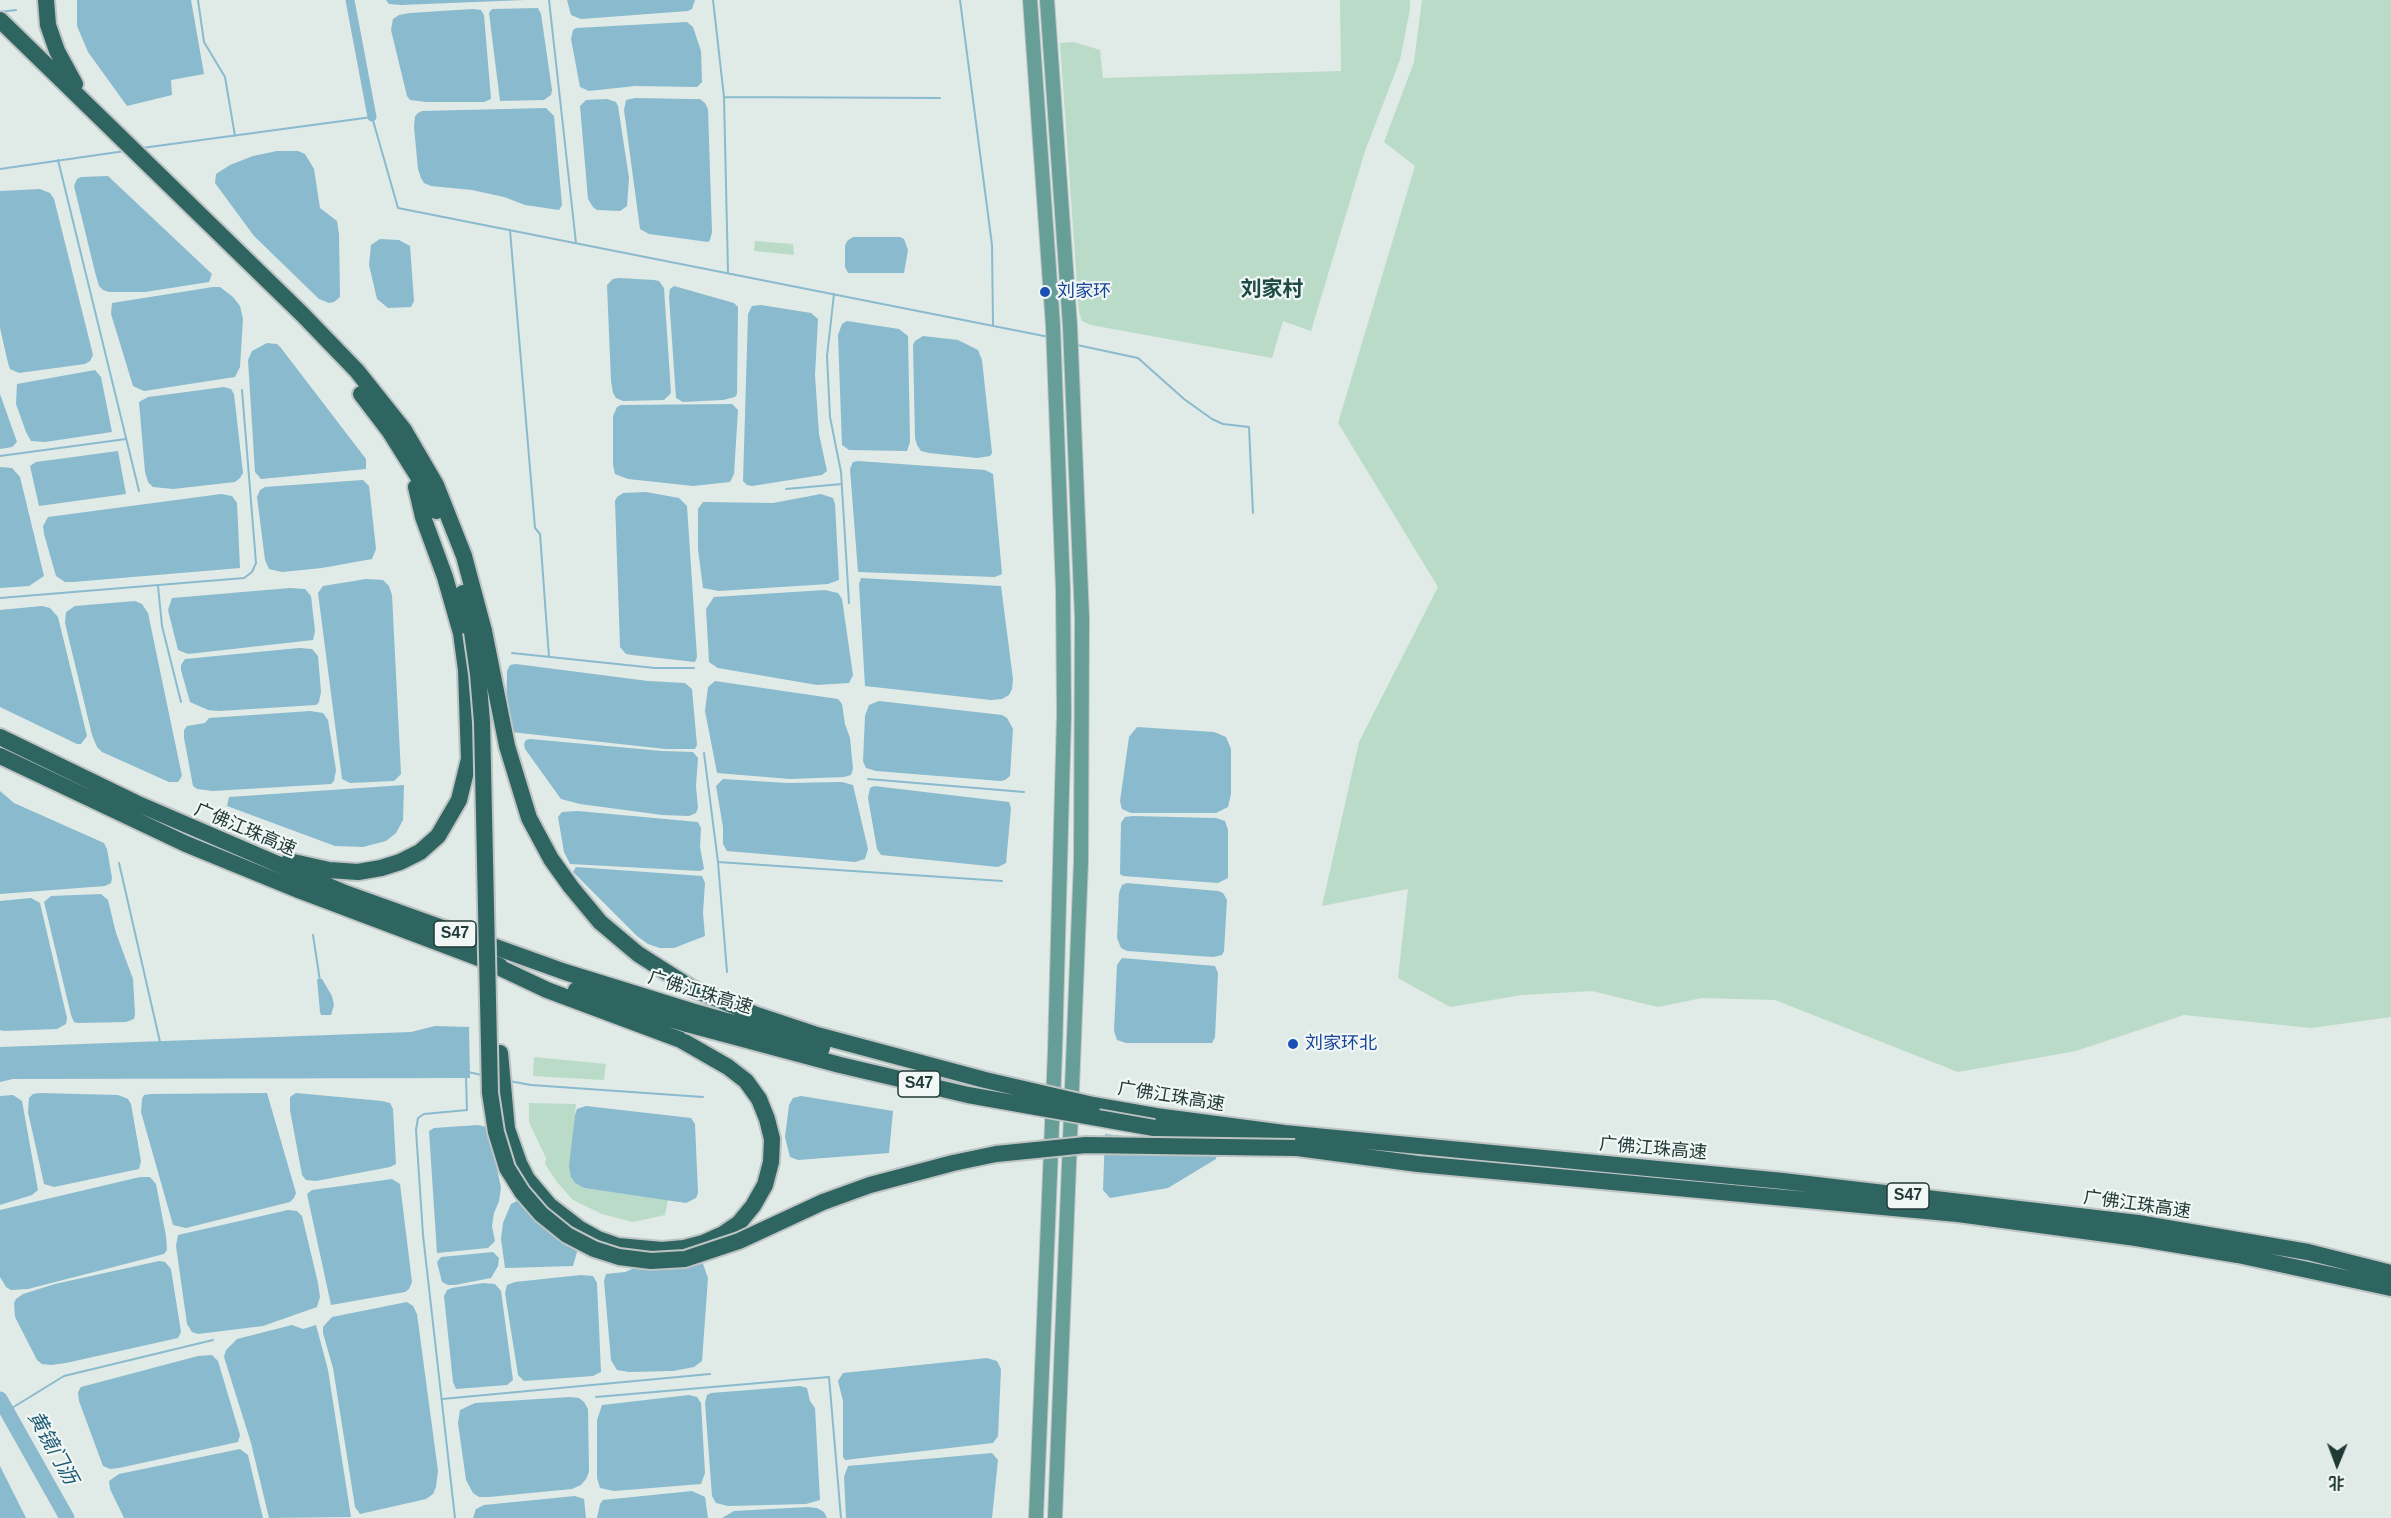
<!DOCTYPE html>
<html>
<head>
<meta charset="utf-8">
<style>
	body { margin:0 }
	#map { position:relative; width:2391px; height:1518px; overflow:hidden; background:#e0eae7; font-family:Helvetica,"Noto Sans SC",sans-serif }
	canvas { display:block }
	.north { position:absolute; left:2307px; top:1434px; width:60px; height:60px; -webkit-text-stroke:4px #f0f7f5; paint-order:stroke; rotate:181deg; font-size:16px; font-weight:700; line-height:24px; text-align:center; color:#223a36 }
	.north::after { content:''; display:block; margin:auto; width:21px; height:27px; background:#223a36; clip-path:polygon(50% 0,100% 100%,50% 72%,0 100%) }
</style>
</head>
<body>
<div id="map">
<canvas width="2391" height="1518"></canvas>
<div class="north">北</div>
</div>
<script>
const ctx = document.querySelector('canvas').getContext('2d');
ctx.lineJoin = 'round';
function fillPath(path, color) {
  ctx.fillStyle = color;
  ctx.fill(path, 'evenodd');
}
function poly(rows) {
  const path = new Path2D();
  for (const r of rows) {
    path.moveTo(r[0], r[1]);
    for (let i = 2; i < r.length; i += 2) path.lineTo(r[i], r[i + 1]);
  }
  return path;
}
function strokePath(path, color, width, dash) {
  ctx.strokeStyle = color;
  ctx.lineWidth = width;
  ctx.lineCap = dash ? 'butt' : 'round';
  ctx.setLineDash(dash || []);
  ctx.stroke(path);
}
function label(font, color, halo, rows, align = 'center') {
  ctx.font = font + ' Helvetica,"Noto Sans SC",sans-serif';
  ctx.lineWidth = 4.5;
  ctx.setLineDash([]);
  ctx.textBaseline = 'middle';
  ctx.strokeStyle = halo;
  ctx.fillStyle = color;
  for (const [text, x, y, turn = 0] of rows) {
    ctx.save();
    ctx.translate(x, y);
    ctx.rotate((+turn || 0) * Math.PI / 180);
    ctx.textAlign = isNaN(turn) ? turn : align;
    if (halo) ctx.strokeText(text, 0, 0);
    ctx.fillText(text, 0, 0);
    ctx.restore();
  }
}
fillPath(poly([
	[1340,0,1410,0,1410,9,1400,60,1365,151,1311,331,1283,321,1272,358,1091,325,1082,321,1079,312,1060,43,1074,42,1100,50,1103,78,1341,71],
	[1422,0,2391,0,2391,1017,2311,1028,2184,1015,2076,1051,1958,1072,1775,1000,1702,998,1658,1007,1592,991,1522,995,1450,1007,1398,978,1408,889,1322,906,1359,742,1438,587,1338,423,1415,166,1384,142,1414,62],
	[755,241,793,244,794,255,754,251],
	[534,1057,606,1064,604,1080,533,1076],
	[529,1103,576,1104,570,1166,575,1183,584,1188,668,1200,665,1215,633,1222,602,1214,573,1200,557,1182,545,1164,546,1158,529,1122]
]), '#badbc7');
fillPath(poly([
	[77,0,191,0,204,74,171,80,172,95,127,106,88,52,77,26],
	[386,0,525,0,401,5,389,4],
	[567,0,695,0,692,9,688,11,581,19,571,15],
	[538,8,541,14,552,90,551,95,544,100,500,101,489,13,492,9],
	[472,9,481,10,484,15,491,99,484,102,426,102,410,100,407,96,391,30,393,19,399,15,410,13],
	[687,22,693,27,701,51,702,82,697,87,635,86,589,91,580,87,571,39,573,30,576,28],
	[635,98,690,99,700,99,705,103,708,109,712,232,710,240,708,242,649,234,640,229,624,110,626,100],
	[607,99,616,102,618,106,629,178,627,206,620,211,597,210,593,207,588,199,580,106,586,100],
	[546,108,554,116,562,205,559,210,525,205,504,197,472,190,431,186,424,183,421,178,418,169,414,127,415,116,418,113,422,111],
	[277,151,298,151,305,154,314,169,320,208,337,221,339,234,340,297,334,302,329,303,319,299,254,236,215,183,216,174,230,165,253,156],
	[108,176,212,274,209,282,145,292,109,292,103,290,99,286,95,272,74,186,77,179,81,177],
	[40,189,50,193,54,199,93,355,90,361,85,364,19,373,10,369,8,363,0,328,0,191],
	[853,237,900,237,904,239,908,250,904,273,848,273,845,267,845,246,847,241],
	[380,239,399,240,410,246,414,301,411,307,388,308,377,299,369,265,371,245],
	[619,278,654,280,659,281,664,288,671,393,664,400,623,401,616,398,613,393,611,381,607,285,613,279],
	[674,286,734,303,738,307,737,394,735,397,723,400,683,402,676,398,669,297,670,289],
	[213,287,220,287,233,297,240,306,243,319,240,367,235,377,144,391,133,386,111,314,112,303],
	[761,305,811,313,818,319,815,375,819,434,827,471,822,475,752,486,747,485,743,481,748,314,752,306],
	[847,321,899,329,908,336,910,442,907,451,849,450,842,445,838,335,842,324],
	[923,336,958,340,978,350,982,360,992,453,990,456,977,458,929,453,921,451,917,445,915,438,913,345,915,341],
	[267,343,277,344,281,348,366,459,366,469,261,479,255,472,248,360,252,351],
	[95,370,101,377,112,432,45,442,31,441,26,432,16,404,17,384],
	[224,387,231,389,234,394,243,473,240,478,235,482,173,489,153,487,148,482,145,472,139,402,148,397],
	[0,394,17,442,12,447,0,449],
	[732,404,738,410,734,474,730,482,693,486,628,479,615,474,613,465,613,416,617,407,621,405],
	[118,451,126,494,39,506,30,466,36,462],
	[858,461,985,470,993,474,1002,574,995,577,858,572,850,469,853,462],
	[0,467,12,468,20,477,44,576,29,586,0,588],
	[363,480,369,486,370,494,376,549,372,559,322,568,282,572,269,569,265,560,257,497,260,490,265,487],
	[646,492,679,498,687,506,697,657,695,662,632,655,626,654,620,647,615,501,617,497,623,493],
	[221,494,232,496,237,503,240,568,73,582,65,582,56,576,44,534,43,526,48,517],
	[821,494,833,498,835,504,839,580,828,584,719,591,703,588,698,549,698,509,703,502,773,503],
	[861,578,1001,586,1013,679,1012,689,1009,695,1002,699,991,700,865,686,859,584],
	[366,579,383,580,389,586,392,595,401,774,394,781,350,783,342,779,318,593,323,586],
	[290,588,305,589,311,596,315,631,313,640,188,654,178,650,168,610,172,598],
	[825,590,838,593,842,599,853,675,849,683,817,685,718,668,709,662,706,609,714,597],
	[135,601,142,604,148,613,182,776,178,782,169,782,102,752,97,747,92,735,65,623,66,612,75,606],
	[42,606,50,608,58,617,87,736,81,744,77,744,0,707,0,610],
	[299,648,312,649,318,656,321,692,319,702,316,705,219,711,208,710,190,702,181,670,181,665,185,659],
	[516,664,648,681,685,683,692,689,697,745,695,749,665,749,511,732,506,724,507,671,510,665],
	[715,681,838,699,842,704,845,724,850,738,853,769,851,775,844,777,790,779,717,773,705,711,708,687],
	[879,701,1002,715,1007,718,1013,729,1010,776,1005,780,1000,781,876,771,866,768,863,761,865,716,869,705],
	[310,711,323,713,328,720,336,770,334,781,331,784,213,791,197,789,193,786,184,738,184,730,187,726,205,723,209,718],
	[1137,727,1214,732,1226,737,1231,749,1231,794,1228,807,1216,813,1131,813,1122,809,1120,801,1129,737],
	[530,739,662,751,693,752,698,758,696,786,698,808,696,813,689,816,662,815,580,804,561,799,525,749,524,744,526,740],
	[723,779,787,783,842,782,853,785,868,849,865,859,855,862,727,851,723,844,723,827,716,786],
	[404,785,403,820,396,833,386,841,363,847,335,846,227,806,229,797],
	[874,786,1009,802,1011,808,1006,863,998,867,881,855,877,849,868,798,870,788],
	[0,791,14,803,104,843,107,849,112,878,111,883,105,886,0,894],
	[578,811,698,822,701,828,700,847,704,869,700,871,570,864,564,852,558,817,562,812],
	[1133,816,1216,818,1225,821,1228,830,1228,878,1218,883,1123,876,1120,874,1121,823,1125,817],
	[576,867,702,876,705,883,703,913,705,936,674,948,660,948,648,944,637,936,573,872],
	[1127,883,1218,891,1223,893,1227,900,1224,951,1222,955,1213,957,1127,951,1121,948,1117,938,1119,893,1122,885],
	[101,894,108,900,116,933,133,979,135,1014,134,1019,126,1022,78,1023,74,1022,71,1015,44,902,51,896],
	[31,898,40,903,67,1018,66,1024,57,1029,3,1031,0,1030,0,901],
	[1122,958,1215,966,1218,973,1215,1037,1212,1043,1126,1043,1117,1040,1114,1031,1117,965],
	[317,979,322,979,332,996,334,1005,331,1015,321,1015,320,1012],
	[435,1026,469,1027,470,1078,13,1079,0,1082,0,1047,411,1032],
	[40,1093,118,1095,128,1099,131,1104,141,1161,139,1169,54,1187,44,1184,28,1112,29,1098,33,1094],
	[267,1093,296,1193,294,1198,290,1202,186,1228,173,1225,141,1112,142,1099,144,1095,150,1094],
	[296,1093,382,1101,390,1103,393,1109,396,1164,390,1167,316,1181,306,1180,302,1175,290,1110,290,1097],
	[13,1095,22,1101,38,1190,32,1195,0,1205,0,1096],
	[801,1096,893,1111,889,1153,798,1160,790,1157,785,1137,789,1105,793,1098],
	[586,1106,691,1118,695,1124,698,1193,696,1198,686,1203,584,1188,575,1183,571,1177,569,1166,575,1115,577,1109],
	[478,1125,487,1127,489,1130,501,1188,499,1201,494,1213,492,1226,495,1241,488,1248,437,1253,429,1131,434,1128],
	[1105,1134,1218,1146,1216,1159,1168,1188,1110,1198,1103,1190],
	[140,1177,150,1177,156,1184,166,1236,167,1250,164,1254,28,1289,11,1290,6,1287,0,1277,0,1210],
	[392,1179,400,1184,412,1282,409,1289,405,1292,331,1305,307,1194,312,1190],
	[525,1197,581,1238,573,1266,505,1268,501,1239,503,1223,511,1204],
	[288,1210,297,1211,302,1216,318,1283,320,1297,317,1307,263,1326,198,1334,192,1332,187,1324,176,1246,178,1235],
	[493,1252,499,1258,498,1266,491,1278,455,1285,448,1285,442,1282,437,1262,441,1257],
	[695,1260,703,1264,708,1278,702,1361,694,1367,673,1371,629,1372,617,1370,611,1360,604,1281,606,1274,625,1272,644,1264],
	[159,1261,165,1262,171,1269,181,1332,178,1338,66,1363,51,1365,42,1364,37,1360,15,1317,14,1303,16,1299,23,1294,55,1284],
	[581,1275,593,1276,597,1283,601,1372,593,1376,524,1381,518,1375,505,1293,507,1285,515,1282],
	[483,1283,495,1284,501,1291,513,1380,507,1385,456,1389,453,1382,444,1296,447,1290,452,1288],
	[407,1302,413,1306,417,1314,438,1471,436,1487,433,1494,426,1499,360,1514,355,1507,333,1368,323,1333,323,1327,332,1317],
	[292,1325,303,1329,316,1325,328,1370,351,1517,269,1518,251,1443,224,1357,226,1350,237,1339],
	[212,1355,218,1361,240,1435,238,1442,119,1468,110,1469,103,1466,79,1401,78,1392,81,1387,198,1356],
	[987,1358,997,1361,1001,1369,998,1436,993,1443,845,1460,843,1457,843,1401,838,1381,843,1373],
	[800,1386,807,1388,810,1401,815,1408,820,1500,806,1504,728,1506,716,1503,712,1496,705,1403,707,1395,711,1393],
	[689,1395,697,1397,701,1403,705,1473,701,1484,614,1491,600,1488,597,1478,597,1420,602,1405],
	[570,1397,579,1398,584,1402,588,1409,589,1472,586,1479,581,1485,572,1489,489,1497,479,1497,473,1493,466,1480,458,1423,460,1410,475,1403],
	[240,1449,248,1455,263,1518,124,1518,110,1489,109,1481,119,1474],
	[992,1453,998,1460,992,1518,846,1518,844,1477,848,1466],
	[0,1466,26,1518,0,1518],
	[692,1491,705,1497,708,1518,597,1518,600,1504,603,1500],
	[575,1496,584,1499,586,1518,473,1518,476,1509,484,1505],
	[808,1507,817,1508,824,1512,827,1518,722,1518,734,1511]
]), '#8abacd');
strokePath(poly([
	[198,0,204,42,225,77,235,136],
	[549,0,576,243],
	[713,0,724,97,728,273],
	[960,0,992,245,993,325],
	[0,12,16,10],
	[724,97,940,98],
	[142,148,372,117,398,208,1049,337],
	[58,160,139,491],
	[0,169,125,151],
	[510,230,535,528,540,534,549,657],
	[834,294,827,356,830,417,841,472,849,603],
	[1077,345,1138,358,1184,399,1212,419,1223,424,1249,427,1253,513],
	[0,456,126,439],
	[786,489,842,484],
	[158,586,162,626,181,702],
	[0,598,244,578,252,572,256,563,242,390],
	[512,653,655,668,694,668],
	[704,753,718,862,727,972],
	[868,779,1024,792],
	[718,862,1002,881],
	[119,863,160,1042],
	[313,935,320,981],
	[468,1072,482,1075],
	[509,1081,531,1085,703,1097],
	[596,1397,829,1377,841,1518],
	[442,1399,710,1374],
	[7,1411,64,1376,213,1340],
	[455,1518,423,1235,416,1130,418,1118,424,1114,467,1110,466,1077]
]), '#8abacd', 2);
strokePath(poly([
	[350,0,372,117]
]), '#8abacd', 9);
strokePath(poly([
	[0,1399,67,1518]
]), '#8abacd', 15);
const major = poly([
	[1030,0,1053,326,1063,590,1064,715,1055,1051,1036,1518],
	[1047,0,1070,326,1082,618,1081,861,1055,1518]
]);
const highway = poly([
	[46,0,48,25,57,51,75,84],
	[0,20,303,315,357,371,404,430,436,485,464,556,484,631],
	[361,394,390,432,422,483,436,511],
	[463,593,472,632],
	[0,737,136,803,345,893,565,972,691,1011],
	[0,756,186,844,301,891,500,966],
	[289,861,329,870,358,872,381,868,400,862,420,852,438,836,459,800,469,759,466,670,461,633,445,577,423,517,416,487],
	[492,964,547,990,681,1040,728,1067,746,1081,759,1099,767,1119,772,1139,771,1162,765,1185,753,1206,739,1223,723,1234,703,1243,684,1248,662,1250,618,1246,598,1239,580,1229,549,1205,527,1179,519,1163,507,1129,500,1053],
	[576,990,687,1024],
	[1093,1105,1156,1116,1284,1133,1783,1181,2138,1223,2308,1252,2391,1273],
	[1154,1128,1251,1142],
	[1282,1146,1418,1164,1958,1214,2136,1238,2238,1255,2391,1288]
]);
strokePath(major, '#bdc4c3', 16);
strokePath(highway, '#bdc4c3', 20);
strokePath(major, '#679e97', 14);
strokePath(highway, '#2f6560', 16);
const highwayBridge = poly([
	[484,631,507,746,529,818,551,859,571,887,600,922,638,954,693,989,754,1014,817,1035,985,1080,1093,1105],
	[472,632,478,674,482,722,490,1093,496,1132,507,1168,522,1192,541,1214,567,1235,594,1249,619,1257,651,1261,685,1259,739,1241,823,1202,870,1185,953,1163,996,1154,1086,1145,1295,1148],
	[691,1011,822,1048],
	[687,1024,840,1065,968,1095,1154,1128]
]);
strokePath(highwayBridge, '#bdc4c3', 20, []);
strokePath(highwayBridge, '#2f6560', 16);
for (const [x, y, r, color] of [
	[1045,292,6,"#1a4fb4"],
	[1293,1044,6,"#1a4fb4"]
]) {
  const dot = new Path2D();
  dot.arc(x, y, r, 0, 2 * Math.PI);
  ctx.fillStyle = color;
  ctx.fill(dot);
  strokePath(dot, '#f0f7f5', 2);
}
for (const [x, y, w] of [
	[455,934,42],
	[919,1084,42],
	[1908,1196,42]
]) {
  const box = new Path2D();
  box.roundRect(x - w / 2, y - 13, w, 26, 4.5);
  ctx.fillStyle = '#f0f7f5';
  ctx.fill(box);
  strokePath(box, '#223a36', 1.5);
}
label('bold 16px', '#223a36', null, [
	["S47",455,934],
	["S47",919,1084],
	["S47",1908,1196]
]);
label('18px', '#164399', '#f0f7f5', [
	["刘家环",1057,292],
	["刘家环北",1305,1044]
], 'left');
label('18px', '#223a36', '#f0f7f5', [
	["广佛江珠高速",245,830,23],
	["广佛江珠高速",700,993,17],
	["广佛江珠高速",1171,1097,9],
	["广佛江珠高速",1653,1149,5],
	["广佛江珠高速",2137,1205,8]
]);
label('italic 20px', '#1f5a73', '#f0f7f5', [
	["黄镜门沥",52,1448,61]
]);
label('bold 21px', '#1f4b46', '#f0f7f5', [
	["刘家村",1272,290]
]);
</script>
</body>
</html>
